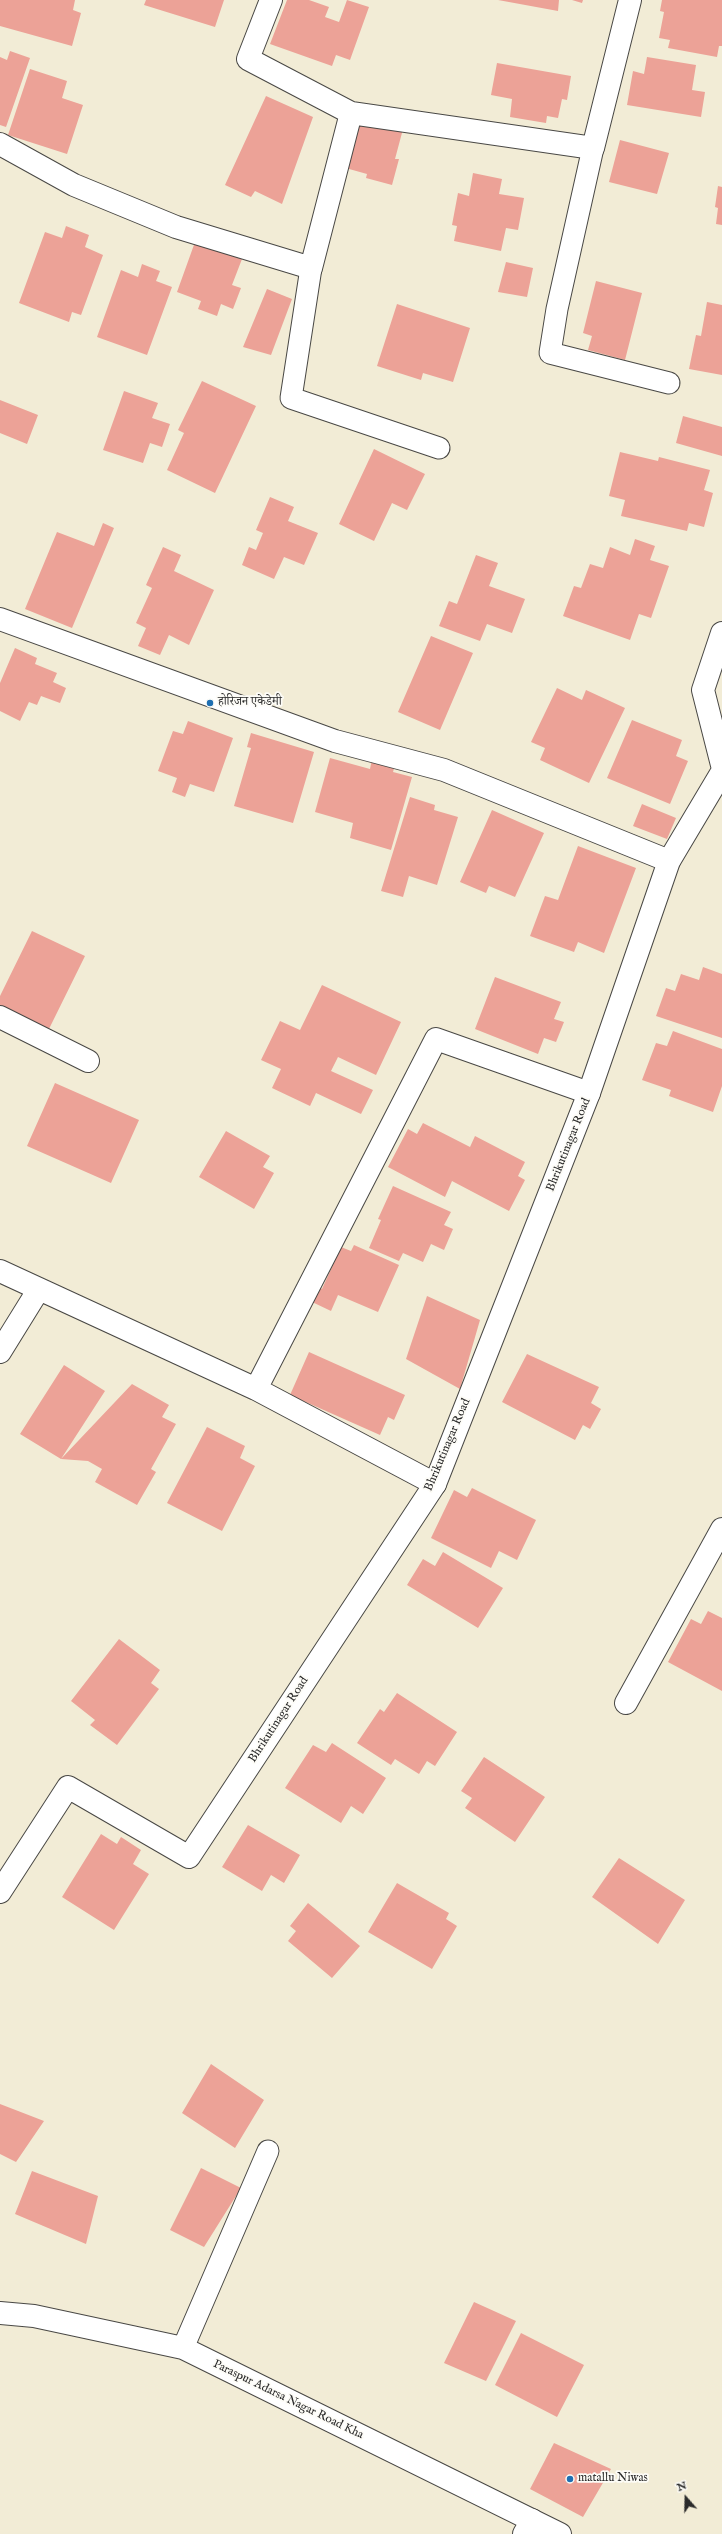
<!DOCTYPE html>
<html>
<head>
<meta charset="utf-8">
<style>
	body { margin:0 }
	#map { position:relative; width:722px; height:2534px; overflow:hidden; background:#f2ecd6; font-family:"IM FELL English",serif }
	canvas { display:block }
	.north { position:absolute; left:666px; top:2478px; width:40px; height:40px; -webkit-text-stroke:3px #fdfcf7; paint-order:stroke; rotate:340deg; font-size:11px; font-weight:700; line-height:16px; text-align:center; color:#2b2b2b }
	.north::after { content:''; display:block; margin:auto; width:14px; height:18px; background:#2b2b2b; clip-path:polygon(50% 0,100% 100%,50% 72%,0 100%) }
</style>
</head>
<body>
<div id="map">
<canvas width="722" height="2534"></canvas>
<div class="north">N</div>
</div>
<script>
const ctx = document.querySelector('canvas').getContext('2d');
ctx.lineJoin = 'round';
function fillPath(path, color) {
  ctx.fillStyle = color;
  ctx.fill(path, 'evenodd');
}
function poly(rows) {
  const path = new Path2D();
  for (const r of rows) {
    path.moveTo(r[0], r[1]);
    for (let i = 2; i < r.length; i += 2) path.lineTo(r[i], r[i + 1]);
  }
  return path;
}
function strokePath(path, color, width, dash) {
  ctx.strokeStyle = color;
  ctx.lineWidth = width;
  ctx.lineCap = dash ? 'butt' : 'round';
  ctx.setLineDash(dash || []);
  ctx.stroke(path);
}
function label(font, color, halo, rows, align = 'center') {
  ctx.font = font + ' "IM FELL English","Noto Serif Devanagari",serif';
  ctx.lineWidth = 3.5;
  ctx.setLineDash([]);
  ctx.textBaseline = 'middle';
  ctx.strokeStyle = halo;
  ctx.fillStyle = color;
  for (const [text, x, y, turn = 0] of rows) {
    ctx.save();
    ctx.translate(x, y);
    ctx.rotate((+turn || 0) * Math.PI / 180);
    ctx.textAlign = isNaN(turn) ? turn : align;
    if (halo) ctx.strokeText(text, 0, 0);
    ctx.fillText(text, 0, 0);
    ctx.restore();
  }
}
fillPath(poly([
	[0,0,75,0,73,10,81,13,72,46,0,26],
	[146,0,224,0,215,27,144,5],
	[287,0,309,0,329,7,325,17,339,22,347,0,369,7,350,60,336,55,332,66,270,44],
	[498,0,559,0,558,11],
	[572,0,583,0,582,3],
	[662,0,722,0,722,46,719,46,717,57,668,48,670,40,659,38,664,12,660,11],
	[10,51,30,58,6,127,0,125,0,57,7,60],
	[647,57,696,65,692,90,705,92,701,117,627,105,633,71,644,74],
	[497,63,571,76,567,100,562,99,558,118,547,116,546,123,510,117,512,99,491,95],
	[30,69,67,81,62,98,83,105,67,154,8,135],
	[266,96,313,117,282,204,255,191,251,197,225,185],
	[354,118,403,129,395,159,399,159,392,185,366,178,367,174,342,167],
	[620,140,669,153,657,194,609,182],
	[473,173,502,179,499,194,524,198,518,230,506,228,501,251,454,241,457,226,452,225,458,193,469,196],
	[718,186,722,187,722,225,716,224,718,208,715,207],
	[66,226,89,235,85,247,103,255,81,315,72,312,69,322,19,303,45,232,62,238],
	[195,242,242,259,232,285,241,288,233,309,221,304,217,316,198,309,201,301,177,292],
	[506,262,533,268,527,297,498,292],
	[142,264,160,271,156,281,172,287,147,355,97,337,121,270,138,277],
	[596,281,642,293,625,360,588,350,592,336,583,333],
	[267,289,292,299,271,355,243,347],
	[707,302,722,305,722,375,689,369,696,335,701,336],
	[397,304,470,328,453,382,423,373,421,380,377,366],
	[202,381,256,406,215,493,167,470,184,433,178,430],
	[124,391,158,403,152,418,170,424,162,447,150,443,143,463,103,450],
	[0,400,38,415,27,444,0,433],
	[683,416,722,427,722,456,676,443],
	[374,449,425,474,407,510,392,503,374,541,339,524],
	[620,452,658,461,659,457,710,470,704,490,713,493,704,527,689,523,687,531,621,516,625,500,609,496],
	[270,497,294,507,288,521,318,533,304,565,284,557,274,579,242,565,249,547,256,550,263,533,256,530],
	[103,523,114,528,72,628,25,609,57,532,94,546],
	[635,539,655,546,650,560,669,566,651,618,639,614,630,640,563,616,574,586,581,588,590,564,603,568,610,547,630,555],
	[163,547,181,555,174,571,214,590,189,645,169,635,160,655,138,646,146,628,136,623,152,588,146,585],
	[476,555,498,563,489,586,525,599,512,633,487,624,480,641,439,626,449,601,457,604],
	[431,636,473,653,440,730,398,712],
	[15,648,37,658,35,664,57,673,53,682,66,688,60,703,41,696,37,705,29,702,20,721,0,711,0,683],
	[557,688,582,700,586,690,625,708,589,783,540,760,545,748,531,742],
	[632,720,682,740,676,756,688,761,670,804,607,778],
	[188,721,233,738,214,792,190,784,185,797,172,792,177,778,158,771,173,731,183,734],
	[251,733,314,752,293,823,234,806,251,748,247,747],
	[330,758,370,769,372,759,395,765,393,772,412,777,391,850,350,838,353,823,315,812],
	[410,797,435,805,434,810,458,817,437,885,409,876,403,897,381,891],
	[642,804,676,818,667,839,633,826],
	[492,810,544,833,515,897,489,886,486,893,460,882],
	[578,846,636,868,604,953,578,942,574,952,530,936,545,896,558,900],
	[32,931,85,956,46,1035,0,1013,0,996],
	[703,967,722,974,722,1038,656,1016,666,988,675,991,681,974,699,980],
	[495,977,561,1002,554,1019,564,1022,556,1042,544,1038,538,1054,475,1029],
	[322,985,401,1022,376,1075,338,1057,331,1071,373,1090,361,1114,316,1093,310,1106,272,1088,281,1069,261,1060,280,1021,300,1030],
	[673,1031,722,1049,722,1086,713,1112,669,1096,671,1090,642,1080,656,1043,667,1046],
	[55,1083,139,1120,111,1183,27,1146],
	[423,1123,470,1147,475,1136,525,1162,518,1176,525,1180,509,1211,452,1181,445,1197,388,1167,408,1129,417,1134],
	[226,1131,270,1156,263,1167,274,1173,254,1209,199,1177],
	[393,1186,451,1212,444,1225,453,1229,444,1250,431,1244,423,1262,403,1253,399,1261,369,1248,381,1220,378,1219],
	[354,1245,399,1265,378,1312,338,1295,331,1311,310,1301,317,1286,322,1289,341,1247,351,1251],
	[427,1296,480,1320,460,1389,406,1359],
	[309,1352,405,1395,394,1420,388,1417,380,1435,290,1395],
	[527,1354,599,1387,591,1403,601,1409,590,1429,583,1425,575,1440,502,1402],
	[64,1365,105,1391,61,1459,20,1434],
	[132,1384,169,1405,162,1417,176,1424,151,1469,156,1472,137,1505,95,1482,102,1469,88,1461,61,1459],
	[207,1427,245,1446,240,1458,255,1466,222,1531,167,1503],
	[472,1488,536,1520,517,1560,499,1551,491,1568,431,1538,454,1490,467,1497],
	[443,1552,503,1588,478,1628,407,1585,423,1559,435,1566],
	[708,1611,722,1618,722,1691,668,1662,691,1619,701,1624],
	[119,1639,160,1670,151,1683,159,1689,117,1745,90,1725,95,1720,71,1701],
	[397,1693,457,1732,435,1766,427,1761,419,1774,395,1759,391,1765,357,1743,380,1709,384,1712],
	[332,1743,386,1778,363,1814,351,1806,341,1823,285,1788,313,1745,326,1752],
	[484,1757,545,1797,515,1842,465,1808,472,1798,461,1791],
	[248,1825,300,1855,284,1883,271,1875,262,1891,222,1867],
	[101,1834,117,1844,121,1837,141,1850,133,1864,149,1874,114,1930,62,1897],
	[619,1858,685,1900,658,1944,592,1897],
	[397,1883,449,1913,446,1919,457,1926,432,1969,368,1932],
	[308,1903,360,1946,332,1978,288,1941,296,1931,290,1926],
	[211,2064,264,2100,235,2148,182,2113],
	[0,2104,44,2121,16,2162,0,2154],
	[201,2168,241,2188,204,2247,170,2230],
	[32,2171,98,2196,86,2244,15,2214],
	[474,2302,516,2321,486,2381,444,2363],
	[521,2333,584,2365,557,2417,495,2385],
	[554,2443,611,2469,583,2517,530,2489]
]), '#eca297');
const service = poly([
	[593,148,557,309,550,353,669,383],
	[311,268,291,398,439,448],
	[183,2348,268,2151]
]);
const minor = poly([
	[351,113,593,148,630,0],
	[0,144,74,185,176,227,311,268,351,113,248,59,271,0],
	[0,619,335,741,444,770,669,861],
	[0,1017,88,1061],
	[0,1271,256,1389,435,1484],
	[0,1352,39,1289],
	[256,1389,436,1039,589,1093],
	[626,1703,722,1529],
	[524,2534,532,2520]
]);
const tertiary = poly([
	[722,633,703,690,722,765],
	[0,1892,68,1787,189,1857,435,1484,589,1093,669,861,722,772],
	[0,2313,34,2316,183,2348,560,2534]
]);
strokePath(service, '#494845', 23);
strokePath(minor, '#494845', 24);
strokePath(tertiary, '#494845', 24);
strokePath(service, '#fff', 21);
strokePath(minor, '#fff', 22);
strokePath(tertiary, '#fff', 22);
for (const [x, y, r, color] of [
	[210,703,4,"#1f6fb2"],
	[570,2479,4,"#1f6fb2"]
]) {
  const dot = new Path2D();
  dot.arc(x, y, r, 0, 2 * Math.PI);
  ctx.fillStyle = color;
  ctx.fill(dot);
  strokePath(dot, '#fdfcf7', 1.5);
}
label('12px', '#2b2b2b', '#fdfcf7', [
	["होरिजन एकेडेमी",218,703],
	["matallu Niwas",578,2479]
], 'left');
label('12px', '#2b2b2b', '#fdfcf7', [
	["Bhrikutinagar Road",569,1145,-68],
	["Bhrikutinagar Road",448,1445,-67],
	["Bhrikutinagar Road",279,1720,-57],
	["Paraspur Adarsa Nagar Road Kha",288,2400,26]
]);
</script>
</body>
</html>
